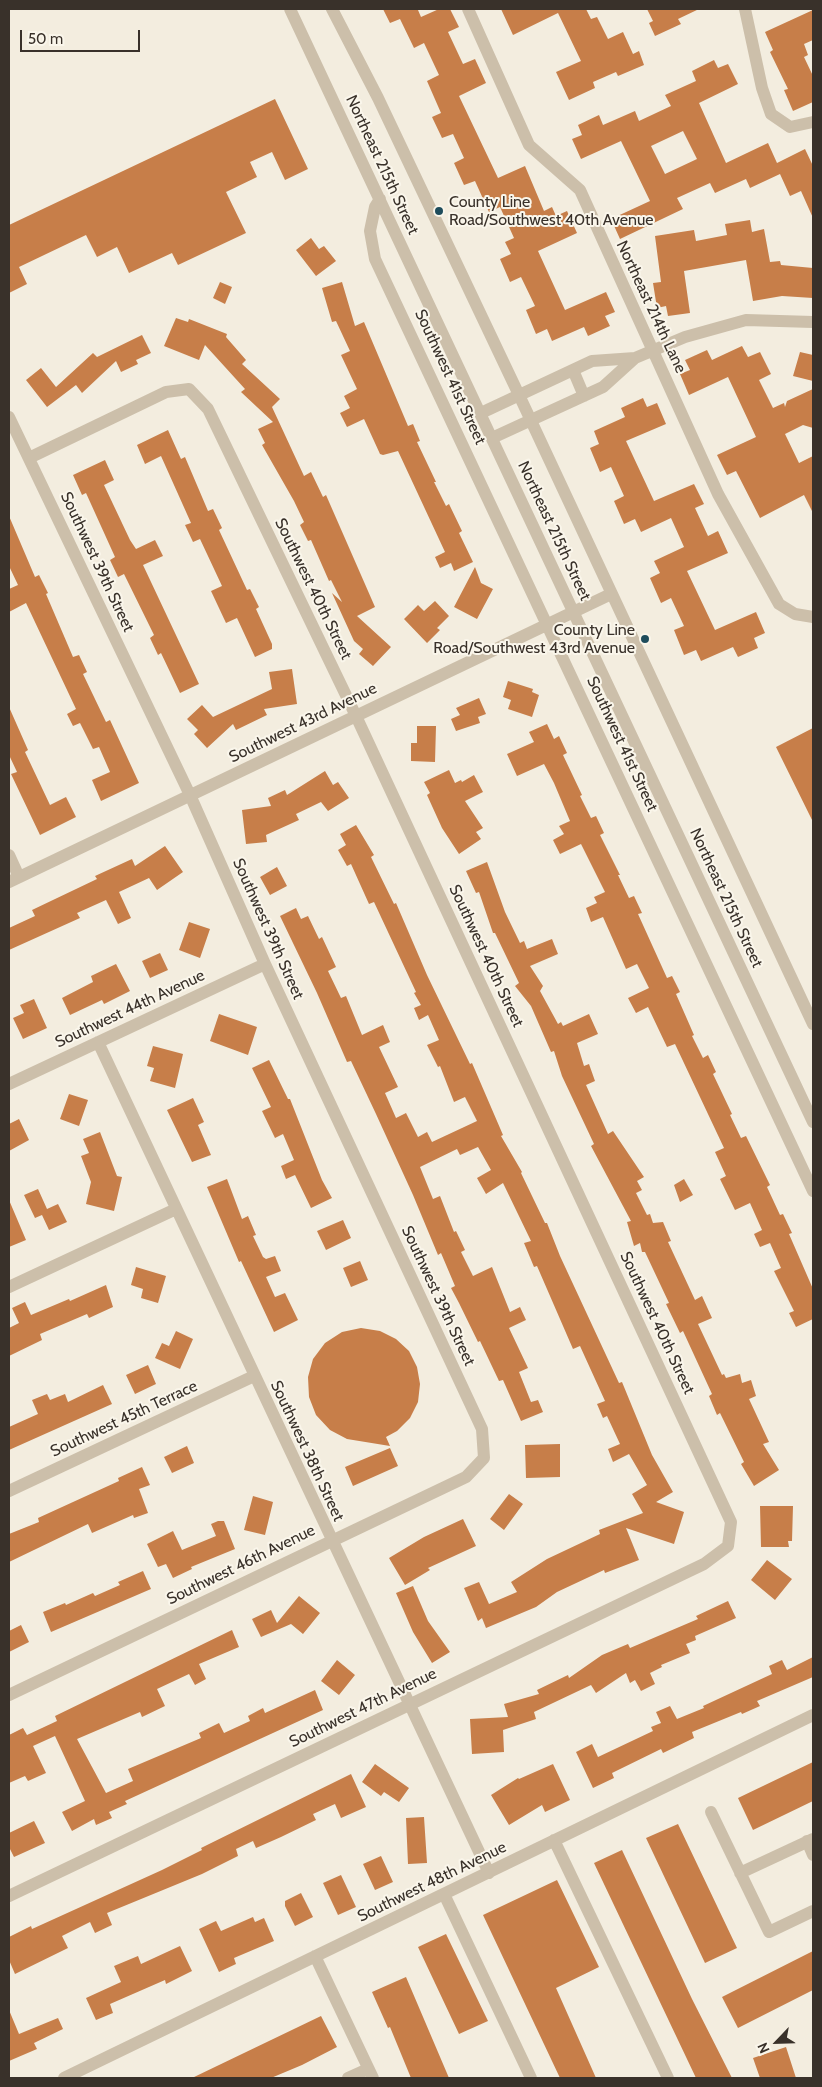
<!DOCTYPE html>
<html>
<head>
<meta charset="utf-8">
<style>
	body { margin:0 }
	#map { position:relative; width:822px; height:2087px; overflow:hidden; background:#f3eddf; font-family:Cabin,sans-serif }
	canvas { display:block }
	.frame { position:absolute; inset:0; border:10px solid #39312a; pointer-events:none }
	.north { position:absolute; left:752px; top:2017px; width:50px; height:50px; -webkit-text-stroke:4px #faf6eb; paint-order:stroke; rotate:246deg; font-size:14px; font-weight:700; line-height:20px; text-align:center; color:#39312a }
	.north::after { content:''; display:block; margin:auto; width:18px; height:22px; background:#39312a; clip-path:polygon(50% 0,100% 100%,50% 72%,0 100%) }
	.scale { position:absolute; left:20px; top:30px; width:120px; height:22px; box-sizing:border-box; border:2px solid #39312a; border-top:0; padding-left:6px; font-size:15px; line-height:18px; white-space:nowrap; color:#39312a; -webkit-text-stroke:4px #faf6eb; paint-order:stroke }
</style>
</head>
<body>
<div id="map">
<canvas width="822" height="2087"></canvas>
<div class="frame"></div>
<div class="north">N</div>
<div class="scale">50 m</div>
</div>
<script>
const ctx = document.querySelector('canvas').getContext('2d');
ctx.lineJoin = 'round';
function fillPath(path, color) {
  ctx.fillStyle = color;
  ctx.fill(path, 'evenodd');
}
function poly(rows) {
  const path = new Path2D();
  for (const r of rows) {
    path.moveTo(r[0], r[1]);
    for (let i = 2; i < r.length; i += 2) path.lineTo(r[i], r[i + 1]);
  }
  return path;
}
function strokePath(path, color, width, dash) {
  ctx.strokeStyle = color;
  ctx.lineWidth = width;
  ctx.lineCap = dash ? 'butt' : 'round';
  ctx.setLineDash(dash || []);
  ctx.stroke(path);
}
function label(font, color, halo, rows, align = 'center') {
  ctx.font = font + ' Cabin,sans-serif';
  ctx.lineWidth = 4;
  ctx.setLineDash([]);
  ctx.textBaseline = 'middle';
  ctx.strokeStyle = halo;
  ctx.fillStyle = color;
  for (const [text, x, y, turn = 0] of rows) {
    ctx.save();
    ctx.translate(x, y);
    ctx.rotate((+turn || 0) * Math.PI / 180);
    ctx.textAlign = isNaN(turn) ? turn : align;
    if (halo) ctx.strokeText(text, 0, 0);
    ctx.fillText(text, 0, 0);
    ctx.restore();
  }
}
fillPath(poly([
	[383,9,421,9,418,10,421,17,439,9,450,9,459,27,448,32,463,64,475,59,486,83,459,96,498,178,525,166,544,211,552,207,556,216,567,211,577,233,538,251,565,310,606,292,615,312,605,316,610,326,588,336,584,327,552,341,547,329,536,334,526,310,535,306,521,277,510,282,500,259,511,254,505,242,514,238,500,207,489,212,475,181,464,185,454,163,464,158,453,134,442,138,432,117,441,113,427,81,439,75,424,43,414,48,400,19,390,23],
	[501,9,586,9,591,19,597,17,608,39,623,32,633,54,639,51,644,65,618,76,616,72,593,82,595,88,569,100,556,72,581,61,558,13,513,35],
	[647,9,699,9,678,19,681,24,655,36,649,23,653,21],
	[813,10,813,40,804,44,808,55,804,57,813,76,813,102,793,111,784,90,788,89,770,52,773,50,765,32],
	[714,60,718,68,728,64,738,84,699,103,726,163,768,143,777,163,805,149,813,166,813,218,801,191,790,196,780,174,750,188,746,179,715,193,710,183,677,198,683,209,620,239,611,219,650,201,621,141,581,159,572,139,582,135,578,125,599,115,603,125,635,111,639,121,671,106,665,95,696,81,692,71],
	[683,131,697,159,665,174,651,146],
	[275,99,308,169,285,180,272,152,250,162,257,177,226,192,246,233,178,265,172,253,129,273,117,247,97,257,86,235,19,267,27,284,9,293,9,225],
	[750,220,752,232,764,229,770,262,780,261,781,265,813,268,813,298,782,296,753,301,746,260,684,271,690,313,668,316,666,306,657,308,653,283,661,282,655,236,694,230,696,241,727,235,725,224],
	[311,238,319,249,324,246,336,261,316,276,296,250],
	[220,282,232,287,225,304,213,298],
	[342,282,355,326,364,322,408,426,413,424,420,441,417,442,436,482,434,482,446,506,449,504,462,531,459,533,473,562,454,571,451,563,440,568,435,557,445,552,398,451,383,455,380,454,364,419,347,427,340,413,350,408,344,396,357,389,341,355,350,351,336,321,332,322,322,288],
	[176,318,188,322,189,319,227,334,226,337,246,360,242,364,280,399,272,407,304,476,311,472,323,497,326,495,375,607,357,616,391,647,373,666,359,654,363,649,354,641,332,593,342,602,331,580,329,581,311,540,308,541,300,525,304,522,294,501,262,445,265,443,258,429,273,422,241,392,245,389,205,345,199,360,164,346],
	[142,335,151,353,136,360,138,364,121,372,116,361,82,393,76,385,47,407,26,380,41,368,56,387,93,353,97,357],
	[742,346,748,357,760,352,771,374,759,380,773,408,784,403,785,407,787,401,813,389,813,428,803,425,785,434,799,463,813,456,813,513,804,495,760,518,736,471,727,475,717,455,756,437,728,377,689,395,680,374,690,370,685,360,707,350,712,360],
	[800,352,813,355,813,381,793,376],
	[643,398,647,407,657,403,666,424,626,441,654,501,694,484,704,504,695,508,708,536,718,531,728,553,687,571,715,630,756,612,765,633,754,638,758,648,738,657,733,647,701,661,696,650,684,655,674,630,684,626,671,598,661,603,650,578,660,573,654,561,684,547,671,518,641,532,635,519,624,524,614,501,624,496,611,467,600,472,590,448,599,444,594,431,625,417,621,408],
	[168,430,181,459,185,457,208,511,213,509,222,528,219,530,247,590,250,589,259,607,256,609,272,644,272,649,255,657,237,618,226,623,211,591,222,586,200,539,193,542,185,525,191,523,161,456,145,464,137,445],
	[105,460,114,480,104,485,130,540,136,549,155,540,163,556,143,565,199,684,180,693,161,653,158,655,150,638,154,635,124,574,118,577,110,560,115,557,86,493,82,495,73,475],
	[9,516,35,577,39,575,48,593,46,594,73,657,79,655,87,672,83,674,106,722,110,720,139,783,101,801,92,780,110,772,99,747,93,749,80,723,73,726,67,714,76,709,26,603,9,612,9,589,18,585,9,566],
	[475,567,481,583,493,589,477,619,454,607],
	[435,601,449,616,437,628,440,630,427,643,404,619,418,605,424,611],
	[292,669,297,704,264,709,267,715,236,730,233,724,207,748,194,734,198,730,187,719,202,705,213,717,272,689,269,672],
	[508,681,533,689,532,692,539,695,532,717,508,709,511,700,503,697],
	[479,698,486,714,478,717,480,723,456,731,451,719,460,715,456,708],
	[9,707,28,750,25,752,50,805,66,797,76,817,40,835,11,774,17,772,9,755],
	[547,724,554,739,559,736,567,753,563,755,582,795,580,796,591,818,596,816,604,833,600,835,620,875,618,875,629,898,634,896,642,913,638,914,667,978,672,976,680,992,676,994,694,1035,692,1036,703,1058,708,1055,716,1072,713,1074,732,1114,730,1115,741,1138,746,1136,770,1185,767,1187,780,1215,783,1214,792,1233,789,1234,813,1289,813,1319,796,1327,789,1313,794,1311,774,1271,781,1268,770,1243,760,1247,754,1234,762,1230,750,1203,735,1210,720,1179,726,1176,715,1152,724,1148,675,1044,667,1047,648,1007,636,1013,628,998,649,988,637,964,626,969,603,917,591,922,586,908,597,903,594,897,605,892,581,844,560,854,553,840,564,834,559,826,570,821,554,783,544,764,517,776,507,754,534,742,529,732],
	[417,726,436,726,435,762,411,761,411,743,417,743],
	[813,728,813,822,776,747],
	[449,770,455,783,461,780,462,782,474,775,483,792,465,801,483,828,476,832,481,839,459,854,442,828,427,795,430,793,424,782],
	[325,771,333,785,338,782,349,798,328,811,321,802,296,814,299,820,266,835,267,842,246,844,242,810,271,806,268,798,285,790,287,795],
	[356,825,374,855,371,857,394,904,396,903,427,975,470,1064,472,1063,503,1135,501,1136,522,1172,521,1173,545,1223,547,1223,560,1256,619,1383,622,1382,652,1455,673,1492,656,1502,684,1512,674,1544,626,1528,639,1560,605,1573,604,1570,557,1592,536,1607,486,1628,482,1618,478,1621,464,1588,479,1582,489,1604,517,1592,511,1582,547,1559,600,1534,599,1530,643,1513,632,1494,647,1485,629,1454,613,1462,608,1449,620,1444,607,1416,603,1418,597,1404,605,1401,580,1346,573,1349,537,1266,534,1267,524,1243,531,1241,503,1183,486,1194,477,1178,491,1170,478,1147,460,1155,457,1149,420,1167,433,1199,440,1196,454,1232,456,1231,465,1250,461,1252,473,1276,492,1267,510,1312,520,1307,526,1320,509,1328,528,1368,519,1372,531,1402,538,1400,543,1412,521,1421,503,1380,499,1381,480,1341,478,1342,459,1303,451,1288,455,1286,441,1253,438,1255,413,1195,376,1114,351,1061,347,1062,317,993,280,916,296,908,301,919,308,916,319,939,322,937,336,967,328,971,341,998,346,996,362,1035,383,1025,390,1042,379,1047,398,1087,385,1093,396,1118,406,1113,418,1137,427,1132,432,1142,477,1121,465,1097,454,1102,440,1066,438,1067,427,1045,439,1040,428,1015,419,1020,414,1008,421,1005,414,993,416,992,374,902,369,904,351,864,347,866,338,850,346,845,340,834],
	[165,846,183,872,157,890,149,878,119,892,131,918,118,924,106,900,77,913,80,918,9,950,9,928,35,916,32,910,97,879,95,876,132,859,135,866],
	[487,862,505,912,520,943,524,941,527,949,552,939,558,954,530,966,543,986,540,991,558,1024,561,1022,563,1026,589,1014,598,1034,577,1043,584,1066,589,1064,595,1081,586,1085,608,1134,613,1131,644,1177,637,1181,642,1190,636,1193,647,1215,650,1214,653,1223,663,1222,671,1241,668,1242,695,1300,702,1296,712,1318,698,1324,722,1375,724,1374,726,1378,740,1374,742,1383,751,1380,756,1396,749,1399,769,1442,763,1444,779,1470,754,1486,741,1464,744,1462,720,1413,717,1415,709,1396,712,1394,683,1331,680,1333,666,1304,669,1303,645,1252,642,1252,640,1243,634,1246,627,1222,631,1221,591,1146,594,1144,562,1076,554,1051,551,1052,531,1006,515,986,519,983,495,933,493,933,479,892,476,893,466,871],
	[277,867,287,886,270,895,260,877],
	[189,922,210,929,200,958,179,950],
	[160,953,168,970,150,978,142,961],
	[116,964,130,991,104,1004,102,1000,70,1015,62,998,93,982,91,976],
	[34,999,47,1028,23,1039,13,1018,24,1013,20,1005],
	[219,1014,257,1027,248,1055,210,1041],
	[153,1046,183,1054,175,1088,150,1081,154,1068,147,1066],
	[269,1060,288,1099,290,1099,322,1180,332,1198,311,1208,295,1175,286,1179,281,1166,294,1160,283,1134,275,1138,262,1111,271,1107,252,1068],
	[69,1094,88,1100,79,1126,60,1119],
	[193,1098,204,1122,198,1125,211,1155,192,1162,167,1110],
	[19,1119,29,1140,9,1151,9,1124],
	[100,1132,117,1176,122,1177,114,1211,86,1204,91,1182,81,1156,89,1153,83,1139],
	[227,1179,242,1219,248,1216,256,1235,253,1236,263,1257,266,1259,275,1256,281,1271,266,1277,275,1297,285,1293,298,1320,274,1332,241,1261,239,1262,207,1187],
	[684,1179,693,1195,680,1202,674,1185],
	[38,1189,47,1209,58,1204,67,1222,49,1230,42,1215,35,1218,24,1195],
	[9,1200,26,1240,9,1247],
	[343,1220,351,1238,326,1250,317,1231],
	[360,1261,368,1280,351,1287,343,1268],
	[136,1267,166,1276,158,1303,141,1298,143,1289,131,1285],
	[106,1285,113,1307,89,1318,87,1314,40,1334,42,1340,9,1356,9,1328,19,1323,12,1308,25,1302,31,1315,69,1299,70,1301],
	[361,1328,380,1331,396,1339,409,1351,417,1367,420,1384,418,1402,410,1418,397,1431,386,1437,390,1446,347,1439,330,1430,316,1415,309,1397,308,1377,313,1359,325,1343,342,1332],
	[176,1331,193,1339,180,1369,155,1358,162,1343,169,1346],
	[148,1365,156,1384,135,1394,126,1375],
	[103,1385,112,1404,9,1450,9,1427,38,1414,32,1400,47,1394,50,1400,65,1394,68,1402],
	[560,1444,560,1477,526,1478,525,1445],
	[187,1446,194,1463,172,1473,164,1457],
	[390,1448,398,1466,353,1486,345,1467],
	[142,1467,150,1485,139,1489,148,1513,134,1518,133,1515,92,1533,88,1524,9,1562,9,1534,39,1522,38,1518,119,1481,118,1478],
	[509,1494,523,1504,504,1530,490,1519],
	[253,1496,273,1502,265,1535,244,1530],
	[760,1506,793,1506,792,1541,788,1541,789,1547,761,1547],
	[463,1519,476,1546,428,1568,430,1570,405,1585,389,1558,424,1537],
	[218,1521,224,1521,235,1549,191,1567,192,1569,173,1578,166,1564,158,1567,147,1544,173,1531,182,1550,216,1536,211,1524],
	[767,1560,792,1579,775,1600,751,1580],
	[143,1571,151,1589,51,1632,43,1612,65,1603,66,1605,93,1593,95,1596,120,1585,118,1582],
	[413,1586,428,1621,450,1652,432,1663,413,1632,396,1593],
	[299,1596,320,1613,303,1634,291,1624,261,1637,252,1619,271,1610,277,1623],
	[728,1601,736,1618,695,1636,696,1640,686,1644,690,1653,661,1665,662,1667,650,1673,655,1684,641,1691,635,1680,630,1683,626,1673,596,1693,591,1685,534,1712,536,1719,503,1730,504,1752,472,1754,470,1719,508,1717,504,1704,539,1694,537,1690,568,1675,569,1678,602,1655,628,1644,630,1648,698,1619,696,1616],
	[21,1625,29,1642,9,1652,9,1631],
	[232,1630,239,1647,199,1664,206,1679,195,1685,189,1674,157,1689,165,1706,142,1717,140,1712,77,1739,106,1793,133,1781,128,1769,201,1738,199,1733,219,1723,224,1733,250,1721,248,1716,263,1708,265,1713,315,1690,323,1710,125,1801,127,1804,109,1812,112,1818,96,1825,94,1819,72,1831,62,1812,85,1801,55,1736,33,1746,46,1773,28,1781,25,1776,9,1783,9,1735,23,1728,27,1735,57,1721,55,1716],
	[813,1657,813,1677,757,1701,760,1706,742,1714,741,1712,692,1732,694,1738,663,1753,661,1749,612,1773,614,1778,593,1788,576,1752,592,1744,598,1757,653,1731,651,1727,661,1723,656,1712,670,1706,677,1719,704,1708,703,1706,772,1674,769,1666,782,1660,787,1670],
	[337,1660,355,1675,339,1695,321,1681],
	[813,1762,813,1801,753,1830,738,1798],
	[375,1764,409,1788,399,1802,384,1792,381,1796,362,1782],
	[553,1764,570,1800,545,1812,542,1805,509,1825,491,1795,518,1778,519,1779],
	[351,1774,366,1807,341,1818,335,1804,313,1814,316,1820,281,1837,256,1848,253,1841,236,1849,238,1856,202,1874,107,1913,112,1925,95,1933,90,1922,62,1936,68,1948,15,1974,9,1960,9,1937,31,1926,32,1929,162,1870,202,1850,201,1848],
	[424,1817,427,1863,408,1864,406,1818],
	[34,1821,45,1843,14,1857,9,1847,9,1833],
	[678,1824,737,1948,705,1963,646,1838],
	[622,1850,692,1999,732,2078,696,2078,594,1863],
	[381,1856,393,1882,375,1890,363,1864],
	[341,1875,356,1907,338,1915,323,1883],
	[557,1880,599,1967,556,1988,596,2078,560,2078,483,1915],
	[301,1893,313,1917,295,1926,285,1906,285,1901],
	[253,1917,255,1922,264,1918,274,1941,234,1958,236,1964,219,1972,199,1929,216,1921,221,1931],
	[446,1934,488,2021,459,2034,418,1947],
	[180,1946,192,1971,166,1984,165,1980,110,2004,113,2013,96,2020,86,1998,121,1982,114,1966,138,1956,141,1964],
	[813,1951,813,1990,738,2028,722,1997],
	[406,1977,449,2078,411,2078,390,2027,388,2028,372,1992],
	[9,2010,19,2034,58,2018,63,2029,34,2043,37,2049,9,2061],
	[321,2016,337,2047,302,2065,271,2078,192,2078],
	[786,2047,796,2078,760,2078,753,2058]
]), '#c77e49');
strokePath(poly([
	[290,9,813,1122],
	[332,9,378,98,519,395,813,1024],
	[468,9,529,145,580,190,718,494,779,604,795,614,813,617],
	[745,9,762,88,771,114,790,127,813,122],
	[380,199,375,207,370,231,375,259,813,1191],
	[635,358,685,337,746,320,813,322],
	[573,370,584,396],
	[481,413,592,361,635,358,603,387,492,438],
	[9,417,190,795,265,964,482,1429,484,1458,466,1477,9,1695],
	[9,855,19,877],
	[9,882,611,594],
	[98,1042,489,1873],
	[9,1084,265,964],
	[9,1287,176,1209],
	[9,1491,254,1376],
	[711,1812,769,1932,813,1911],
	[554,1840,668,2078],
	[807,1841,813,1855],
	[740,1873,813,1839],
	[444,1894,531,2078],
	[9,1896,704,1564,728,1546,731,1522,356,716,208,409,189,389,166,392,29,458],
	[315,1956,373,2078],
	[64,2078,813,1715],
	[348,2078,368,2069]
]), '#ccbfaa', 12);
for (const [x, y, r, color] of [
	[439,211,5,"#1e4c5b"],
	[645,639,5,"#1e4c5b"]
]) {
  const dot = new Path2D();
  dot.arc(x, y, r, 0, 2 * Math.PI);
  ctx.fillStyle = color;
  ctx.fill(dot);
  strokePath(dot, '#faf6eb', 2);
}
label('16px', '#39312a', '#faf6eb', [
	["Northeast 215th Street",382,165,65],
	["Northeast 214th Lane",651,307,65],
	["Southwest 41st Street",450,377,65],
	["Northeast 215th Street",554,531,65],
	["Southwest 39th Street",97,562,65],
	["Southwest 40th Street",313,589,64],
	["Southwest 43rd Avenue",303,723,-26],
	["Southwest 41st Street",622,744,65],
	["Northeast 215th Street",726,898,65],
	["Southwest 39th Street",268,929,66],
	["Southwest 40th Street",486,956,65],
	["Southwest 44th Avenue",130,1009,-25],
	["Southwest 39th Street",438,1296,65],
	["Southwest 40th Street",657,1323,65],
	["Southwest 45th Terrace",124,1419,-25],
	["Southwest 38th Street",307,1451,65],
	["Southwest 46th Avenue",241,1565,-26],
	["Southwest 47th Avenue",363,1708,-26],
	["Southwest 48th Avenue",432,1882,-26]
]);
label('16px', '#39312a', '#faf6eb', [
	["County Line",449,202],
	["Road/Southwest 40th Avenue",449,220],
	["County Line",635,630,"right"],
	["Road/Southwest 43rd Avenue",635,648,"right"]
], 'left');
</script>
</body>
</html>
